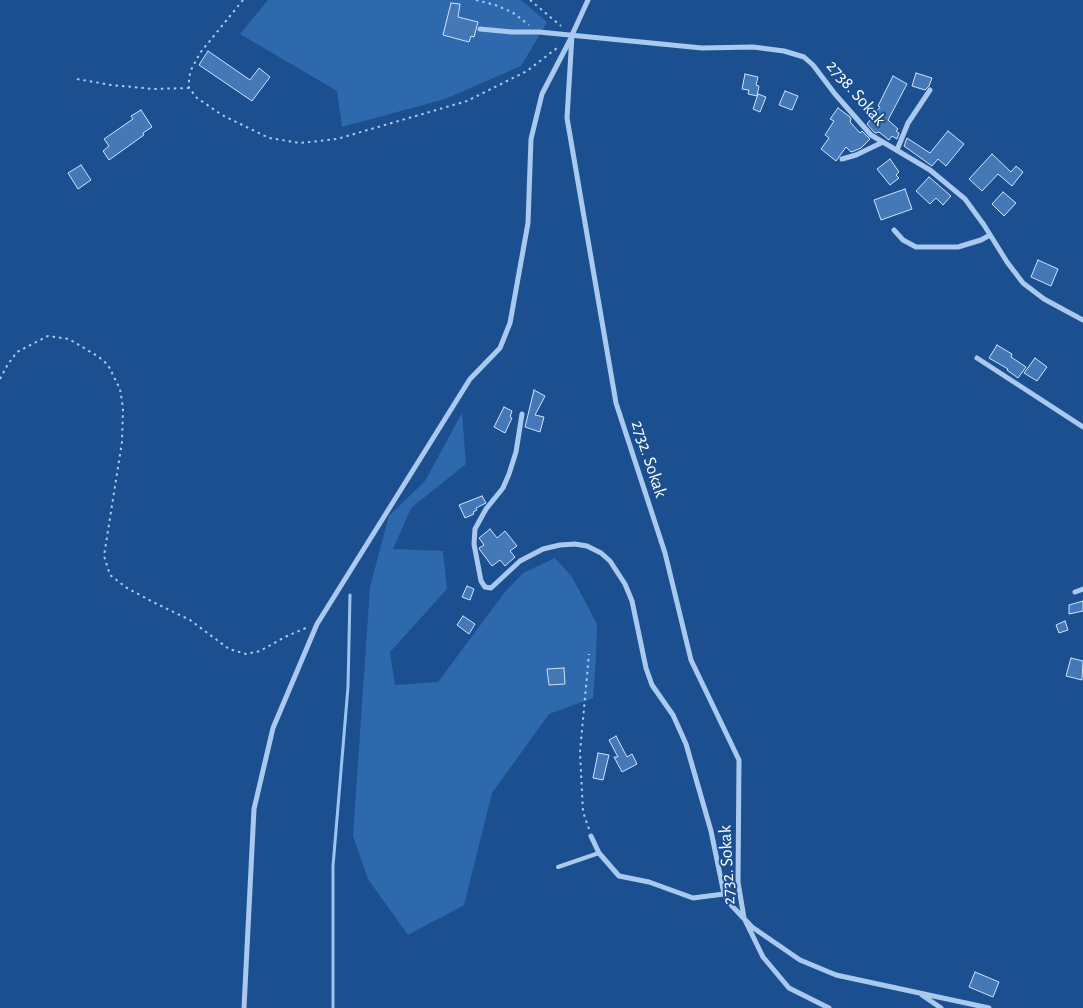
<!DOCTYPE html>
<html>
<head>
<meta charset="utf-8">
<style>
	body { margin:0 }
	canvas { display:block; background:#1b4f8f }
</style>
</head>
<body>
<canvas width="1083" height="1008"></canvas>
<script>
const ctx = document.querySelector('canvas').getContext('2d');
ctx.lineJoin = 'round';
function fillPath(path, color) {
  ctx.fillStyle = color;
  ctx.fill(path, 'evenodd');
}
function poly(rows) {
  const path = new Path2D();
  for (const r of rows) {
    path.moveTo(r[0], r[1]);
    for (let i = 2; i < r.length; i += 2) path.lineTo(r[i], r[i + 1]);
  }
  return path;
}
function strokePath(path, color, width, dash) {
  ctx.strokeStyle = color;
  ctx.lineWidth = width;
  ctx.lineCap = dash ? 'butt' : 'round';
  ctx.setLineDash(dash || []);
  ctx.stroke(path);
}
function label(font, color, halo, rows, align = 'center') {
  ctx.font = font + ' "Alegreya Sans",sans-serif';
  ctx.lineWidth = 4;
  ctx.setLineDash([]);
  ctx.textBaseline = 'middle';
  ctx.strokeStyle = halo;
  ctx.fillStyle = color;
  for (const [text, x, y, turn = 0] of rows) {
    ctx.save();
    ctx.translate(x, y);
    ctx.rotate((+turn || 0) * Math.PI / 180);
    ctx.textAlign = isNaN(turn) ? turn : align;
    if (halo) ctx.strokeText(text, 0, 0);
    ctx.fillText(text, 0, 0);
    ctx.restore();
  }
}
fillPath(poly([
	[268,0,521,0,547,22,521,66,445,99,342,127,337,91,240,34],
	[462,413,466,464,411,508,393,549,443,551,447,589,390,652,395,685,438,682,505,592,523,573,555,558,572,577,597,624,596,657,593,698,549,714,492,793,464,905,408,935,368,879,353,836,370,587,389,516,425,481]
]), '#2e69ad');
strokePath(poly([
	[333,1008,333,866,348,687,350,595]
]), '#9cc4f0', 3);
const building = poly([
	[451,3,460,4,458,17,478,22,474,37,471,36,469,42,443,35,451,3],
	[208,51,250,80,259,68,270,77,252,101,199,65,208,51],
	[916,73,932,78,929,86,925,90,912,86,916,73],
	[745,74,758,77,756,85,759,86,757,96,748,94,749,90,742,89,745,74],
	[893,76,907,84,888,120,898,129,896,131,899,133,897,139,892,136,889,140,879,132,876,133,874,132,867,124,880,107,878,106,893,76],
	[785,91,798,96,792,110,779,105,785,91],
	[758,94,766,97,760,112,753,109,758,94],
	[838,108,850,117,851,119,850,122,860,133,862,131,870,139,861,148,854,151,851,152,846,147,836,161,821,149,829,138,825,135,834,121,830,119,838,108],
	[141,110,152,127,143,133,144,135,109,160,103,151,109,146,104,139,133,119,131,116,141,110],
	[948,131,964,144,946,166,938,159,932,166,904,146,907,138,930,153,948,131],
	[992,154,1011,172,1016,166,1023,172,1012,186,998,174,982,191,969,179,992,154],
	[890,159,899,172,896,175,899,178,890,185,877,169,890,159],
	[81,165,91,180,78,189,68,173,81,165],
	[929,177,951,196,943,205,936,198,930,204,916,191,929,177],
	[905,189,912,209,881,220,874,200,905,189],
	[1003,192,1016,203,1004,216,992,204,1003,192],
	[1038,260,1058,269,1051,286,1031,277,1038,260],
	[997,345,1012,354,1011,357,1026,367,1018,378,1007,370,1008,369,989,358,997,345],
	[1035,358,1047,367,1037,381,1024,373,1035,358],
	[534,390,545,396,535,415,544,417,540,432,525,427,534,390],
	[504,407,512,411,510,417,512,418,505,433,494,427,504,407],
	[482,496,486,503,476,508,477,510,473,512,474,514,465,518,459,505,482,496],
	[490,529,497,538,505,531,517,546,510,551,515,557,505,566,500,560,492,566,480,550,479,548,484,545,479,538,490,529],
	[467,586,474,589,470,600,462,597,467,586],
	[1083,601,1083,611,1069,614,1069,605,1083,601],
	[463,616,475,624,469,634,457,625,463,616],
	[1065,621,1068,630,1059,633,1056,625,1065,621],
	[1071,658,1083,661,1082,680,1066,676,1071,658],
	[564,668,565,684,549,685,547,669,564,668],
	[616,736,627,757,632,754,637,764,622,772,614,757,618,757,609,740,616,736],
	[598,753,609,755,603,780,593,778,598,753],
	[975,972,999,982,993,997,969,987,975,972]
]);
fillPath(building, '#4478b7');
strokePath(building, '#cfe3fa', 1);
strokePath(poly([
	[243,0,200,53,191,70,189,78,189,88,197,98,222,115,269,138,300,143,337,139,467,101,527,71,557,48],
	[476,0,495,5,512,12,529,25],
	[530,0,561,26],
	[77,79,111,85,154,89,189,88],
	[0,379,8,364,17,352,48,336,69,339,99,357,108,365,120,389,123,408,122,442,104,556,110,575,127,588,153,602,190,620,229,649,246,654,260,651,285,637,308,627],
	[589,829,583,812,580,752,589,654]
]), '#a9c9ee', 2, [2.5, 4]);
strokePath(poly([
	[558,867,599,853]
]), '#a9c9ee', 4);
strokePath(poly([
	[588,0,572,35,567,118,616,403,665,553,691,660,739,760,738,882,744,918,763,957,789,988,829,1008],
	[480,29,512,32,539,32,702,48,753,47,784,51,804,57,813,65,835,94,871,135,930,170,965,199,984,225,1007,262,1023,283,1044,299,1083,320],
	[897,150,908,123,930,90],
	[842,159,856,155,883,142],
	[894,230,903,240,916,247,958,247,981,240,990,235],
	[977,358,1083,427],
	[522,414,516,452,509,474,503,488,486,509,475,529,474,544,481,581,485,587,491,588,520,561,543,549,560,545,575,544,587,546,601,553,610,561,625,584,632,601,646,668,652,685,673,715,686,744,711,831,724,894,732,906,752,927,800,960,836,975,989,1008],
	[1075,592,1083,589],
	[591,836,599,853,619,876,649,882,693,898,724,894],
	[922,995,941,1008],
	[244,1008,254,809,273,728,317,624,470,379,500,348,510,323,528,223,531,139,542,94,571,38]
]), '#a9c9ee', 5);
label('18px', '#fff', '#1b4f8f', [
	["2738. Sokak",856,93,49],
	["2732. Sokak",649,459,72],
	["2732. Sokak",727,865,-93]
]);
</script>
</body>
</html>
